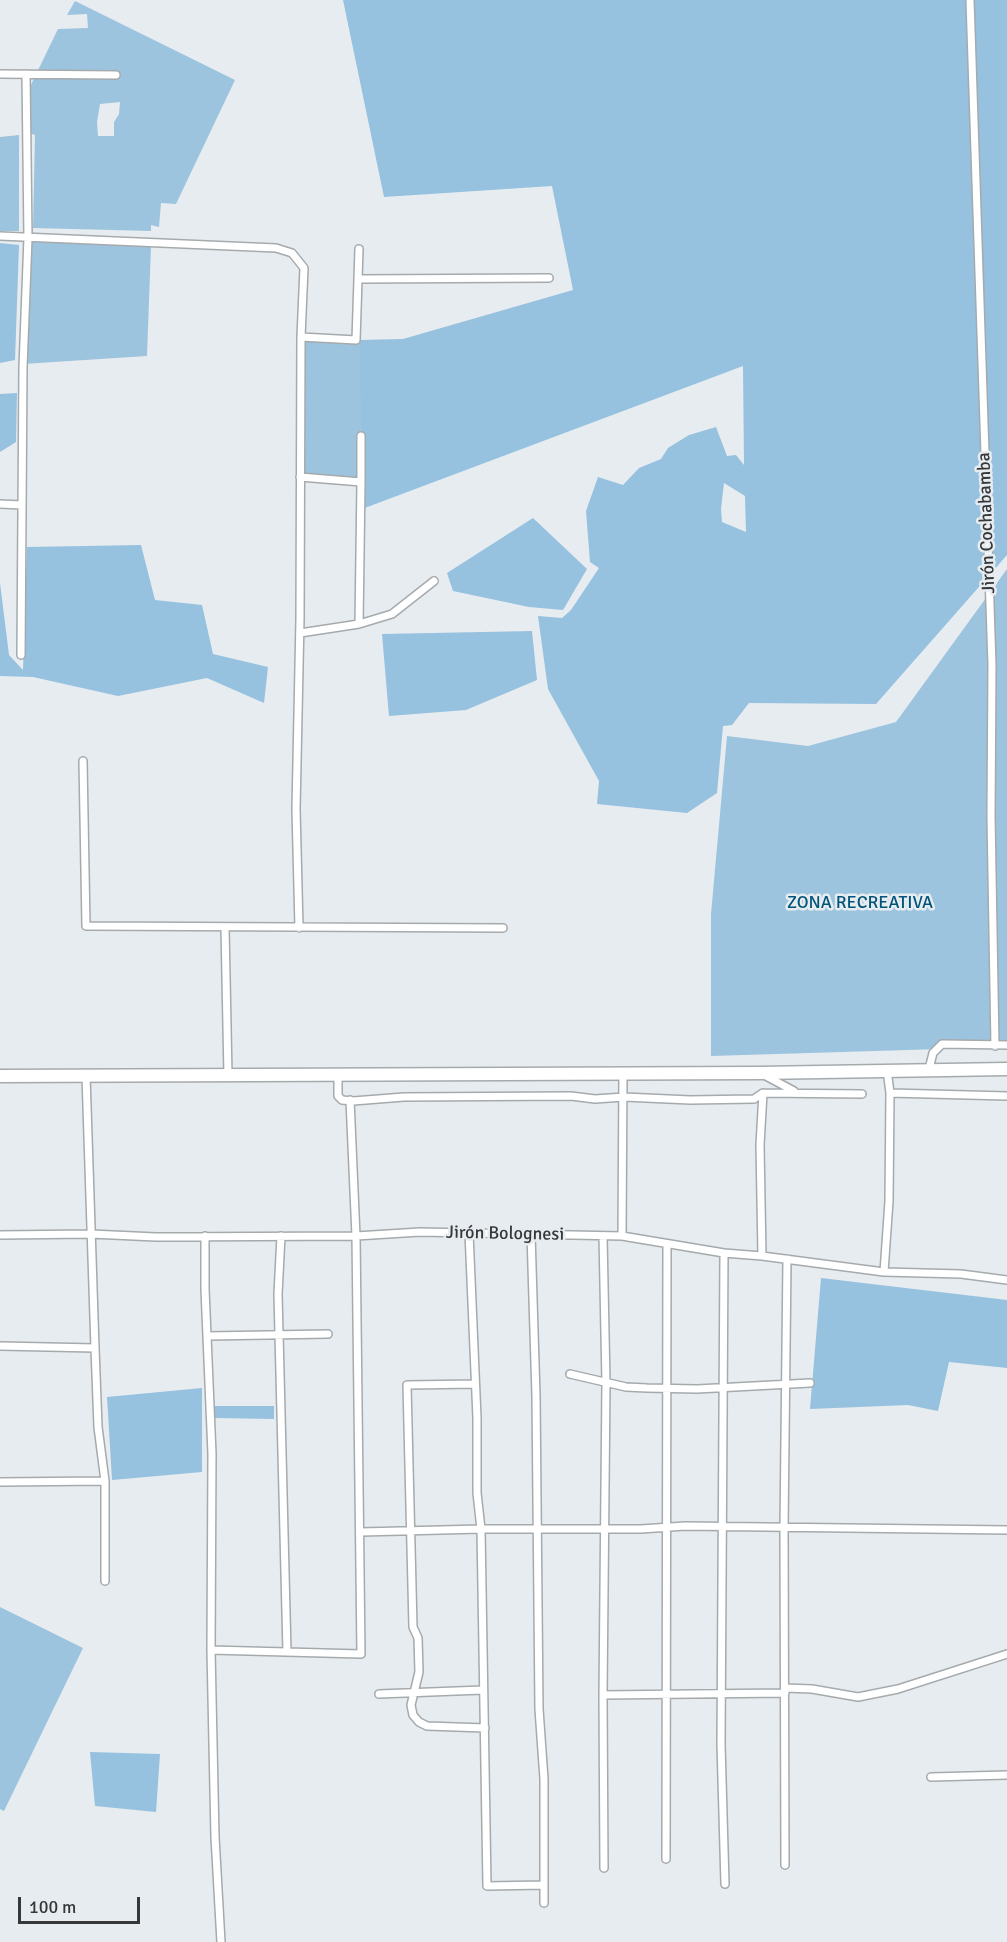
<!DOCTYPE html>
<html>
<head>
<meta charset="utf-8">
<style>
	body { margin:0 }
	#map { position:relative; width:1007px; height:1942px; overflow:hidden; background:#e7ecf0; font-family:Signika,sans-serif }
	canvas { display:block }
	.scale { position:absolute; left:18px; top:1897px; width:122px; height:27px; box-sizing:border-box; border:3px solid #353738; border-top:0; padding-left:8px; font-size:18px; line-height:21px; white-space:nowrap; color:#353738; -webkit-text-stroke:4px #e7ecf0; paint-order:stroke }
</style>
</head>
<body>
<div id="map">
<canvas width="1007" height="1942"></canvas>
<div class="scale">100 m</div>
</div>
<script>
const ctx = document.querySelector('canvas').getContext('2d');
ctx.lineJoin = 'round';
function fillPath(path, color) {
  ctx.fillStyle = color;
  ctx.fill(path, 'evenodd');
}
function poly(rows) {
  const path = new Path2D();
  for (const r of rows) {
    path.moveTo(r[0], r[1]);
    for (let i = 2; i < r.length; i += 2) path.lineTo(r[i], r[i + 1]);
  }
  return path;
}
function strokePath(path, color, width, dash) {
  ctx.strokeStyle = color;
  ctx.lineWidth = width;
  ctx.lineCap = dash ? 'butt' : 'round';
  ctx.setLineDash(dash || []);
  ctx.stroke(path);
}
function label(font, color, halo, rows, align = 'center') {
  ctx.font = font + ' Signika,sans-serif';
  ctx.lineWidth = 5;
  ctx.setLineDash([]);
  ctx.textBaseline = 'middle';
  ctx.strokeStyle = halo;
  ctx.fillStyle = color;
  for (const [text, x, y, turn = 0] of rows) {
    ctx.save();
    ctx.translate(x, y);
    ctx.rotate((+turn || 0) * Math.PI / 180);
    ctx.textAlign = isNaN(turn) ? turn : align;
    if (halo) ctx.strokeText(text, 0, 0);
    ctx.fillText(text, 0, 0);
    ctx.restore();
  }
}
fillPath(poly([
	[75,1,235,80,176,204,161,203,159,227,151,225,151,231,33,228,35,135,29,133,26,95,58,29,88,28,87,14,67,15],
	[120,102,119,114,114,122,114,136,98,136,97,122,100,104],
	[19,135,19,231,0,231,0,137],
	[29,239,151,246,147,356,23,364],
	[301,340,360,340,391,351,361,422,361,482,302,477],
	[1007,569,1007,1047,711,1056,711,914,727,736,808,746,896,722],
	[0,1607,83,1648,4,1811,0,1809]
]), '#9dc4de');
fillPath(poly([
	[343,0,1007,0,1007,555,876,704,749,703,732,725,723,726,717,793,687,813,597,804,599,781,548,689,538,616,562,618,571,610,599,568,590,562,586,511,598,477,623,485,639,468,661,459,668,448,689,435,716,427,727,456,736,455,744,465,743,366,362,509,360,340,403,339,573,290,552,186,384,197],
	[724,483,745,496,746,532,722,522,721,509],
	[0,243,19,245,15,360,0,363],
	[17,393,16,442,0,452,0,394],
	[533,518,587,569,563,610,529,607,453,591,447,573],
	[141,545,155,600,202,605,213,654,268,667,264,703,207,678,118,696,33,677,0,676,0,583,9,655,23,670,27,547],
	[532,631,537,680,466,710,389,716,382,634],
	[821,1278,1007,1300,1007,1368,949,1362,938,1411,908,1405,810,1409],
	[202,1388,202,1472,112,1480,107,1397],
	[215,1406,274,1406,274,1419,215,1418],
	[90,1752,160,1754,156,1812,95,1806]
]), '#96c1df');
const minor = poly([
	[970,0,992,665,991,816,995,1046],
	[0,74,116,75],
	[0,236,276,248,292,253,304,268,301,337,300,619,296,809,299,928],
	[358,279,549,278],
	[301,337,356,340,359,249],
	[300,477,361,482,361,436],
	[0,504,22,505],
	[359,624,392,614,434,581],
	[300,633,359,624,361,482],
	[21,655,23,367,28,238,26,74],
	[83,761,86,926,503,928],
	[225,928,228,1076],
	[929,1069,933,1053,942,1044,1007,1045],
	[338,1074,338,1096,342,1100,353,1101,404,1097,571,1096,595,1099,624,1097,690,1100,754,1099,763,1093,862,1094],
	[764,1075,794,1091],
	[86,1076,95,1348,98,1427,105,1481,105,1581],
	[890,1093,1007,1096],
	[469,1233,477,1418,477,1493,481,1529,487,1886,544,1885],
	[531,1234,536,1396,539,1709,544,1779,544,1903],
	[0,1235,91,1234,156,1237,356,1236,420,1232,622,1236,724,1253,762,1256,884,1272,961,1274,1007,1280],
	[205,1236,205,1289,212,1454,211,1650,215,1837,221,1942],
	[281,1236,278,1294,287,1652],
	[603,1236,606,1383,603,1695,604,1868],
	[622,1236,623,1072],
	[724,1253,721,1744,725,1884],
	[762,1256,760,1145,763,1093],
	[884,1272,889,1201,890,1093,887,1070],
	[208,1336,328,1334],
	[0,1346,95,1348],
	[570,1374,626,1387,647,1388,697,1389,810,1383],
	[475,1384,407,1385,413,1627,418,1638,419,1672,411,1705,413,1715,419,1722,427,1726,485,1728],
	[0,1482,105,1481],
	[361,1532,481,1529,641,1529,685,1526,1007,1530],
	[211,1650,361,1654,356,1236,350,1100],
	[785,1688,812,1689,858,1697,898,1689,1007,1654],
	[379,1694,482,1690],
	[603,1695,785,1693],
	[931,1777,1007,1775],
	[666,1859,667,1244],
	[785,1865,784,1528,787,1259]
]);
const trunk = poly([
	[0,1076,759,1073,1007,1069]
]);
strokePath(minor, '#a5aaad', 10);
strokePath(trunk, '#a5aaad', 15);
strokePath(minor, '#fff', 7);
strokePath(trunk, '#fff', 12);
label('18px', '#353738', '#e7ecf0', [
	["Jirón Cochabamba",987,523,-92],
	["Jirón Bolognesi",505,1234,1]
]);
label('18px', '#02547a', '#e7ecf0', [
	["ZONA RECREATIVA",860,903]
]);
</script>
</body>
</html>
